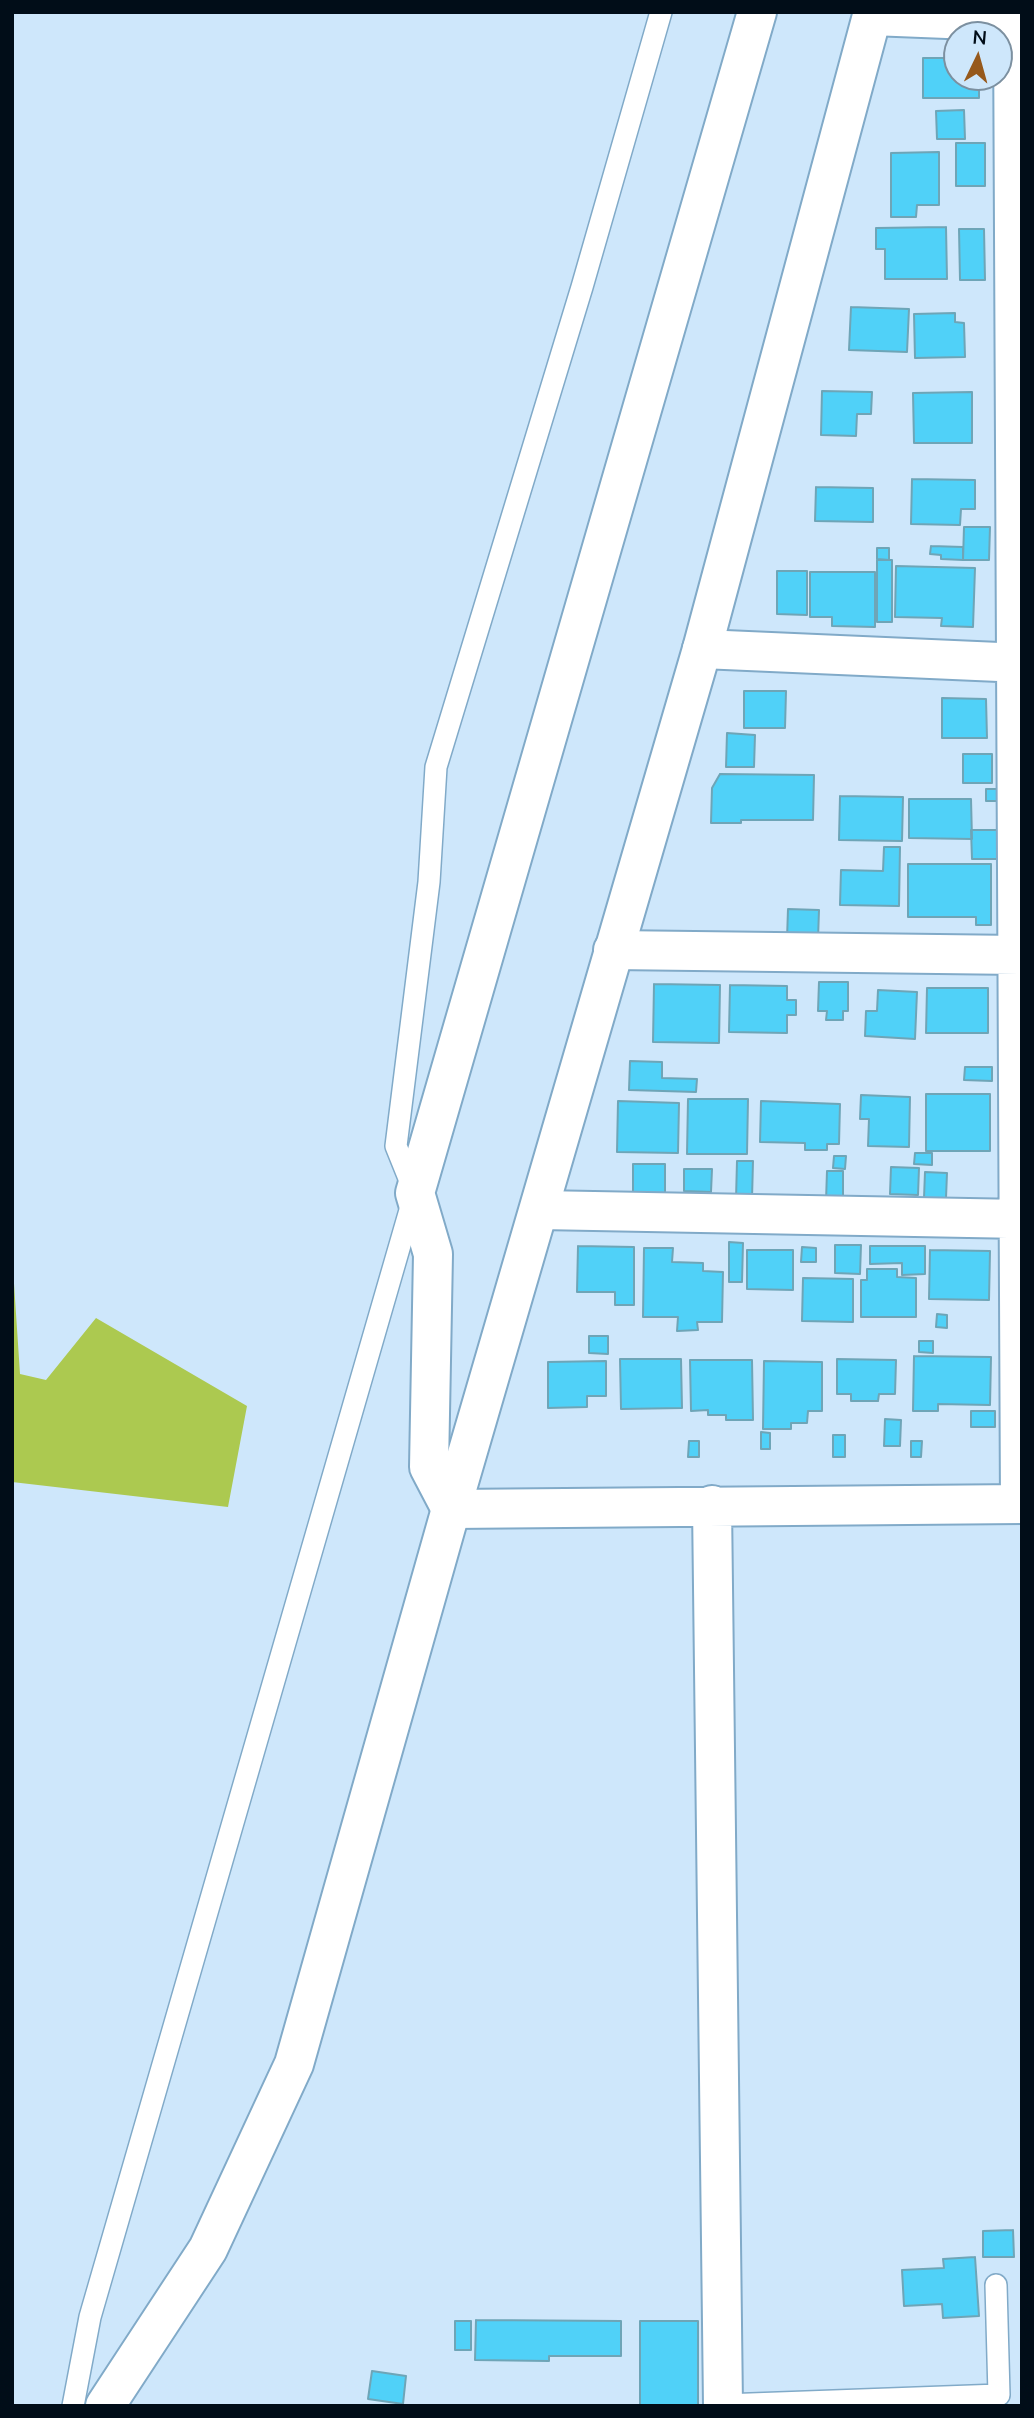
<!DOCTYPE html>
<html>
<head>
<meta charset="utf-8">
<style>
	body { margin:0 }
	#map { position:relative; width:1034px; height:2418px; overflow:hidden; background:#cee7fb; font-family:Mulish,sans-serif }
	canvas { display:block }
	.frame { position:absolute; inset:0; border:14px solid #010d18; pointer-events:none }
	.north { position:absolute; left:943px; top:21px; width:70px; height:70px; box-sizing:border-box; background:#cee7fb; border:2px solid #7c90a0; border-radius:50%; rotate:5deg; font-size:19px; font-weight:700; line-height:28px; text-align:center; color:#010d18 }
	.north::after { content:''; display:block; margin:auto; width:24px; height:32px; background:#96591c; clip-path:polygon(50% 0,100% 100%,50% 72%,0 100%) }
</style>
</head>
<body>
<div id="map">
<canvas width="1034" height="2418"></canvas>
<div class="frame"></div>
<div class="north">N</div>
</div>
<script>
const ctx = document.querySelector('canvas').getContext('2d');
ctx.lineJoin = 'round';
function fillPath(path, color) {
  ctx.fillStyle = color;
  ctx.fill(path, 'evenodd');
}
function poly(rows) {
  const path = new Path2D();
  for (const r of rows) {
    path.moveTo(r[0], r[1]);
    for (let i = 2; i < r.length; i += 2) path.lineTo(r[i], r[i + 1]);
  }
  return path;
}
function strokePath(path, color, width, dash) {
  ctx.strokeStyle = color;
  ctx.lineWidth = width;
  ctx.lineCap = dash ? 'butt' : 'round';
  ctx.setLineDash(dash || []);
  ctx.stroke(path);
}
fillPath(poly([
	[12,1253,20,1374,46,1380,96,1318,247,1406,228,1507,12,1482]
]), '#acc950');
const building = poly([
	[923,58,957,58,957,77,979,77,979,98,923,98,923,58],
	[964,110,965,139,937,139,936,111,964,110],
	[956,143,985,143,985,186,956,186,956,143],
	[939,152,939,205,917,205,916,217,891,217,891,153,939,152],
	[946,227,947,279,885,279,885,249,876,249,876,228,946,227],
	[959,229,984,229,985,280,960,280,959,229],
	[851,307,909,309,907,352,849,350,851,307],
	[955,313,955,322,964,323,965,357,915,358,914,314,955,313],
	[822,391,872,392,871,414,857,414,856,436,821,435,822,391],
	[972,392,972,443,914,443,913,393,972,392],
	[912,479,975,480,975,509,961,509,960,525,911,524,912,479],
	[816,487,873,488,873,522,815,521,816,487],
	[964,527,990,527,989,560,963,560,964,527],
	[931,546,963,547,963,560,941,559,941,555,930,554,931,546],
	[877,548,889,548,889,560,877,559,877,548],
	[877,560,892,560,892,622,877,622,877,560],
	[896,566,975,568,973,627,941,626,942,618,895,617,896,566],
	[777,571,807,571,807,615,777,614,777,571],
	[810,572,875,572,875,627,832,626,832,617,810,617,810,572],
	[744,691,786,691,785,728,744,728,744,691],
	[942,698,986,699,987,738,942,738,942,698],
	[727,733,755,735,754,767,726,767,727,733],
	[963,754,992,754,992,783,963,783,963,754],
	[720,774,814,775,813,820,741,820,741,823,711,823,712,788,720,774],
	[986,789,999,789,999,801,986,801,986,789],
	[840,796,903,797,902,841,839,840,840,796],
	[909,799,971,799,972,839,909,838,909,799],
	[971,830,1000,830,1000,859,972,859,971,830],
	[884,847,900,847,899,906,840,905,841,870,883,871,884,847],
	[908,864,991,864,991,925,976,925,976,917,908,917,908,864],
	[788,909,819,910,818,939,787,939,788,909],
	[819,982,848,982,848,1011,843,1011,843,1020,826,1020,827,1011,818,1011,819,982],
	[654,984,720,985,719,1043,653,1042,654,984],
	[730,985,787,986,787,1000,796,1000,796,1015,787,1015,787,1033,729,1032,730,985],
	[927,988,988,988,988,1033,926,1033,927,988],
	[878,990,917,992,915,1039,865,1036,866,1011,877,1011,878,990],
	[630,1061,662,1062,662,1078,697,1079,696,1092,629,1090,630,1061],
	[965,1067,992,1067,992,1081,964,1080,965,1067],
	[926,1094,990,1094,990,1151,926,1151,926,1094],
	[861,1095,910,1097,909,1147,868,1146,869,1119,860,1119,861,1095],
	[688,1099,748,1099,747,1154,687,1154,688,1099],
	[618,1101,679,1103,678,1153,617,1152,618,1101],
	[761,1101,840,1104,839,1144,827,1144,827,1150,805,1150,805,1143,760,1142,761,1101],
	[915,1153,932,1153,932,1165,914,1164,915,1153],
	[834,1156,846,1156,845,1169,833,1168,834,1156],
	[737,1161,753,1161,752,1199,736,1199,737,1161],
	[633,1164,665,1164,665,1194,633,1194,633,1164],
	[891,1167,919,1168,918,1195,890,1194,891,1167],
	[684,1169,712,1169,711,1192,684,1191,684,1169],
	[827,1171,843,1171,843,1201,826,1201,827,1171],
	[925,1172,947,1173,946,1198,924,1198,925,1172],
	[729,1242,743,1243,742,1282,729,1282,729,1242],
	[835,1245,861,1245,860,1274,835,1273,835,1245],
	[578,1246,634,1247,634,1305,615,1305,615,1292,577,1292,578,1246],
	[870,1246,925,1246,925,1274,902,1275,902,1263,870,1264,870,1246],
	[802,1247,816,1248,816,1262,801,1262,802,1247],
	[644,1248,673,1248,672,1262,703,1263,703,1271,723,1272,722,1322,697,1322,698,1330,677,1331,678,1317,643,1317,644,1248],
	[747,1250,793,1250,793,1290,747,1289,747,1250],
	[930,1250,990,1251,989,1300,929,1299,930,1250],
	[867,1269,897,1269,897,1277,916,1278,916,1317,861,1317,861,1280,867,1280,867,1269],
	[803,1278,853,1279,853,1322,802,1321,803,1278],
	[937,1314,947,1315,947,1328,936,1327,937,1314],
	[589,1336,608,1336,608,1354,589,1353,589,1336],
	[919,1341,933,1341,933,1353,919,1352,919,1341],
	[914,1356,991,1357,990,1405,938,1404,938,1411,913,1411,914,1356],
	[620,1359,681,1359,682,1408,621,1409,620,1359],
	[837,1359,896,1360,895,1394,879,1394,878,1401,851,1401,851,1394,837,1394,837,1359],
	[690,1360,752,1360,753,1420,726,1420,726,1415,708,1415,708,1410,691,1411,690,1360],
	[606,1361,606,1396,587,1396,587,1407,548,1408,548,1362,606,1361],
	[764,1361,822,1362,822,1411,808,1411,807,1423,791,1423,791,1429,763,1429,764,1361],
	[971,1411,995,1411,995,1427,971,1427,971,1411],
	[885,1419,901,1420,900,1446,884,1446,885,1419],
	[761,1432,770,1433,770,1449,761,1449,761,1432],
	[833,1435,845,1435,845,1457,833,1457,833,1435],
	[689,1441,699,1441,699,1457,688,1457,689,1441],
	[911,1441,922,1441,921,1457,911,1457,911,1441],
	[1013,2230,1014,2257,983,2257,983,2231,1013,2230],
	[975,2257,979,2316,943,2318,942,2304,904,2306,902,2270,944,2268,943,2259,975,2257],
	[476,2320,621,2321,621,2356,549,2356,549,2361,475,2360,476,2320],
	[455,2321,471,2321,471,2350,455,2350,455,2321],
	[640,2321,698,2321,698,2406,640,2406,640,2321],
	[372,2371,406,2376,403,2404,368,2399,372,2371]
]);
fillPath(building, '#50d1f8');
strokePath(building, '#6ea5b7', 2);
const service = poly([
	[723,2405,999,2395,996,2285],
	[73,2406,90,2317,415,1193,396,1146,429,882,436,767,582,287,661,12]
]);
const minor = poly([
	[757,12,415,1193,433,1254,429,1467,451,1509,1022,1504],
	[872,16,1022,22],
	[1013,22,1020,1504],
	[702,649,1022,663],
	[613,950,1019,955],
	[540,1210,1022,1219],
	[712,1505,723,2406]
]);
const tertiary = poly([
	[105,2406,208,2249,294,2064,451,1509,702,649,873,12]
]);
strokePath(service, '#81aac8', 24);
strokePath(minor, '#81aac8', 42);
strokePath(tertiary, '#81aac8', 42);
strokePath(service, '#fff', 21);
strokePath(minor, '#fff', 38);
strokePath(tertiary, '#fff', 38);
</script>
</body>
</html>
